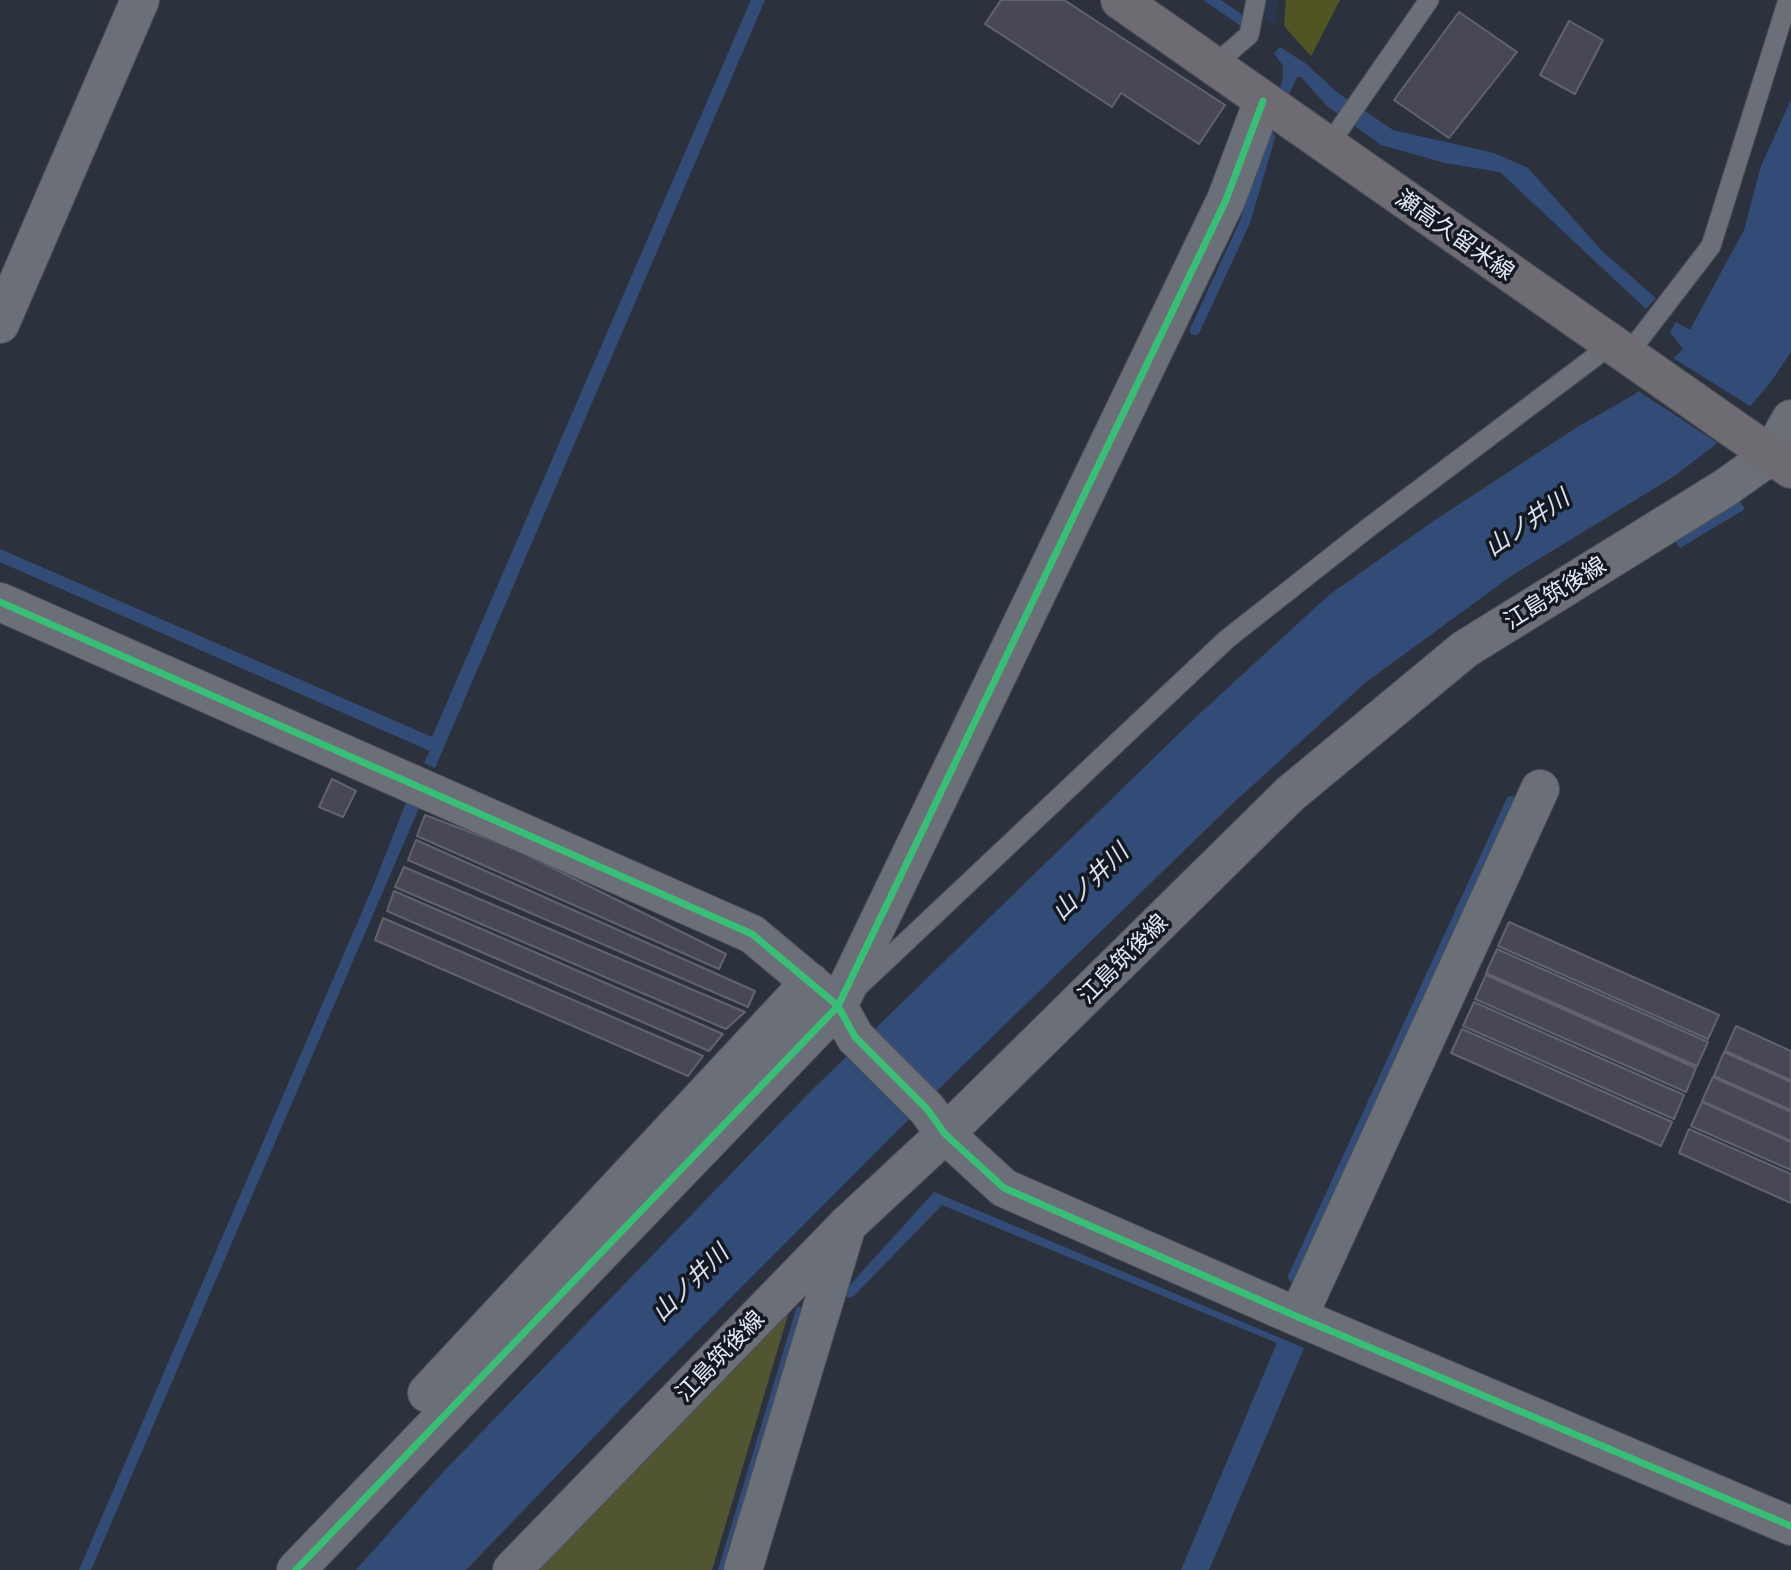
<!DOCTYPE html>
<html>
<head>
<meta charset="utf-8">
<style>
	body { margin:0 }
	canvas { display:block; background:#2c323d }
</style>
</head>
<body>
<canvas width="1791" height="1570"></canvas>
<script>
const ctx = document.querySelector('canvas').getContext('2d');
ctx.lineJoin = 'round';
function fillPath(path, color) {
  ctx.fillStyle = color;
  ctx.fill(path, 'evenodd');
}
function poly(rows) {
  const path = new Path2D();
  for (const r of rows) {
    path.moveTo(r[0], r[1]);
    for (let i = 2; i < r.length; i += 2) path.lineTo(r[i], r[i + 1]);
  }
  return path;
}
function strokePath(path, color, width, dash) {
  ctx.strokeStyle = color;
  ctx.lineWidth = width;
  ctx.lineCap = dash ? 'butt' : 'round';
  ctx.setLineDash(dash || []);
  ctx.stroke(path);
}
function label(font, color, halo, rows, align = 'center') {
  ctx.font = font + ' Barlow,"Noto Sans JP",sans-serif';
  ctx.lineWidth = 7;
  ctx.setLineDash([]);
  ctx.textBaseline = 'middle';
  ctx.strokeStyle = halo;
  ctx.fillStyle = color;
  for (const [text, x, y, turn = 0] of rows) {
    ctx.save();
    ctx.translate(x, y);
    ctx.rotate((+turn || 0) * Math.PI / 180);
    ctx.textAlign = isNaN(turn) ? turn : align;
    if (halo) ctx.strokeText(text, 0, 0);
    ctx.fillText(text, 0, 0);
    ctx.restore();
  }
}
fillPath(poly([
	[1237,0,1278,0,1275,26]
]), '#29364e');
fillPath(poly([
	[790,1308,712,1570,528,1570]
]), '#515532');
fillPath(poly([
	[1286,0,1340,0,1311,56,1284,26]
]), '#505523');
fillPath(poly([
	[751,0,765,0,435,768,424,763,430,751,0,562,0,549,432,737],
	[1203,0,1221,0,1250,20,1244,28],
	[1280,47,1305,63,1338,93,1393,130,1494,153,1528,168,1603,252,1656,298,1646,309,1500,172,1445,163,1381,145,1327,106,1301,77,1297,77,1270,137,1270,128,1283,77,1283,66,1274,53],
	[1791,100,1791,352,1770,383,1720,441,1673,477,1511,576,1365,683,1230,806,955,1073,642,1387,466,1570,356,1570,445,1470,811,1091,1195,718,1329,595,1435,520,1579,426,1635,394,1683,349,1670,332,1676,322,1690,330,1744,230,1761,166],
	[1739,500,1745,509,1680,548,1673,538],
	[407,800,421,803,91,1570,79,1570,374,884],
	[934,1192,1304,1348,1209,1570,1181,1570,1277,1343,942,1205,854,1296,848,1298,841,1292,844,1282,850,1285],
	[797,1306,806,1309,730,1570,718,1570]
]), '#334c77');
fillPath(poly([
	[1670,356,1753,408,1721,445,1635,389]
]), '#2c323d');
strokePath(poly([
	[1195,330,1245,222,1270,137],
	[1293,1277,1511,801]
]), '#334c77', 10);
const building = poly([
	[1001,0,1064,0,1225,105,1199,144,1121,93,1112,107,985,24,1001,0],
	[1459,12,1517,52,1449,138,1394,100,1459,12],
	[1569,21,1603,40,1575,94,1540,75,1569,21],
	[332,779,356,791,343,817,319,807,332,779],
	[425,815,512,848,726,954,719,969,417,836,425,815],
	[416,840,755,991,748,1007,408,860,416,840],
	[404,867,745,1012,726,1029,395,887,404,867],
	[394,891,723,1034,709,1051,387,911,394,891],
	[383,918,703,1056,688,1076,375,940,383,918],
	[1509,922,1719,1015,1708,1039,1498,946,1509,922],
	[1497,949,1708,1042,1697,1066,1486,973,1497,949],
	[1486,975,1696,1068,1686,1092,1475,999,1486,975],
	[1474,1002,1684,1095,1674,1119,1463,1026,1474,1002],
	[1736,1026,1791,1051,1791,1080,1725,1051,1736,1026],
	[1462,1029,1672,1122,1661,1146,1451,1053,1462,1029],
	[1724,1052,1791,1082,1791,1110,1714,1076,1724,1052],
	[1713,1077,1791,1112,1791,1141,1702,1101,1713,1077],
	[1702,1102,1791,1142,1791,1170,1691,1126,1702,1102],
	[1689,1129,1791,1174,1791,1203,1679,1153,1689,1129]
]);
fillPath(building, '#484756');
strokePath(building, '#61626c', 2);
const service = poly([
	[1213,66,1249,35,1256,0],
	[1328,146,1429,0],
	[1638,341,1711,246,1788,0],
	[859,986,1227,639,1368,528,1612,344]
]);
const minor = poly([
	[0,602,752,934,838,1006,855,1037,927,1109,945,1134,1004,1188,1298,1317,1791,1526],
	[1298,1317,1540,789],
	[427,1393,810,982],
	[296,1570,838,1006,1226,200,1263,101],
	[743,1570,847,1225]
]);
const tertiary = poly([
	[0,324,140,0]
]);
const secondary = poly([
	[512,1570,847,1225,945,1134,1290,794,1465,649,1725,488,1770,456,1791,419]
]);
const primary = poly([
	[1120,0,1791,469]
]);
strokePath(service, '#4b505a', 21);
strokePath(minor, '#4b505a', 40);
strokePath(tertiary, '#4b505a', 40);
strokePath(secondary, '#4b505a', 40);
strokePath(primary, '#4b505a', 40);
strokePath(service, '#6a6f78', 19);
strokePath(minor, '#6a6f78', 38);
strokePath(tertiary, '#6a6f78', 38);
strokePath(secondary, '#6a6f78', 38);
strokePath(primary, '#6e6b72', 38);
strokePath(poly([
	[0,602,752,934,838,1006,855,1037,927,1109,945,1134,1004,1188,1298,1317,1791,1526],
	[296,1570,838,1006,1226,200,1263,101]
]), '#3abd76', 7);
label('23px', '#e3eaf7', '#131821', [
	["瀬高久留米線",1455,235,35],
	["江島筑後線",1555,593,-32],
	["江島筑後線",1123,959,-45],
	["江島筑後線",720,1356,-46]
]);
label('italic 24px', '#d9e2f1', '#131821', [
	["山ノ井川",1527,523,-35],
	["山ノ井川",1090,882,-45],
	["山ノ井川",690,1283,-45]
]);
</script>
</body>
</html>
